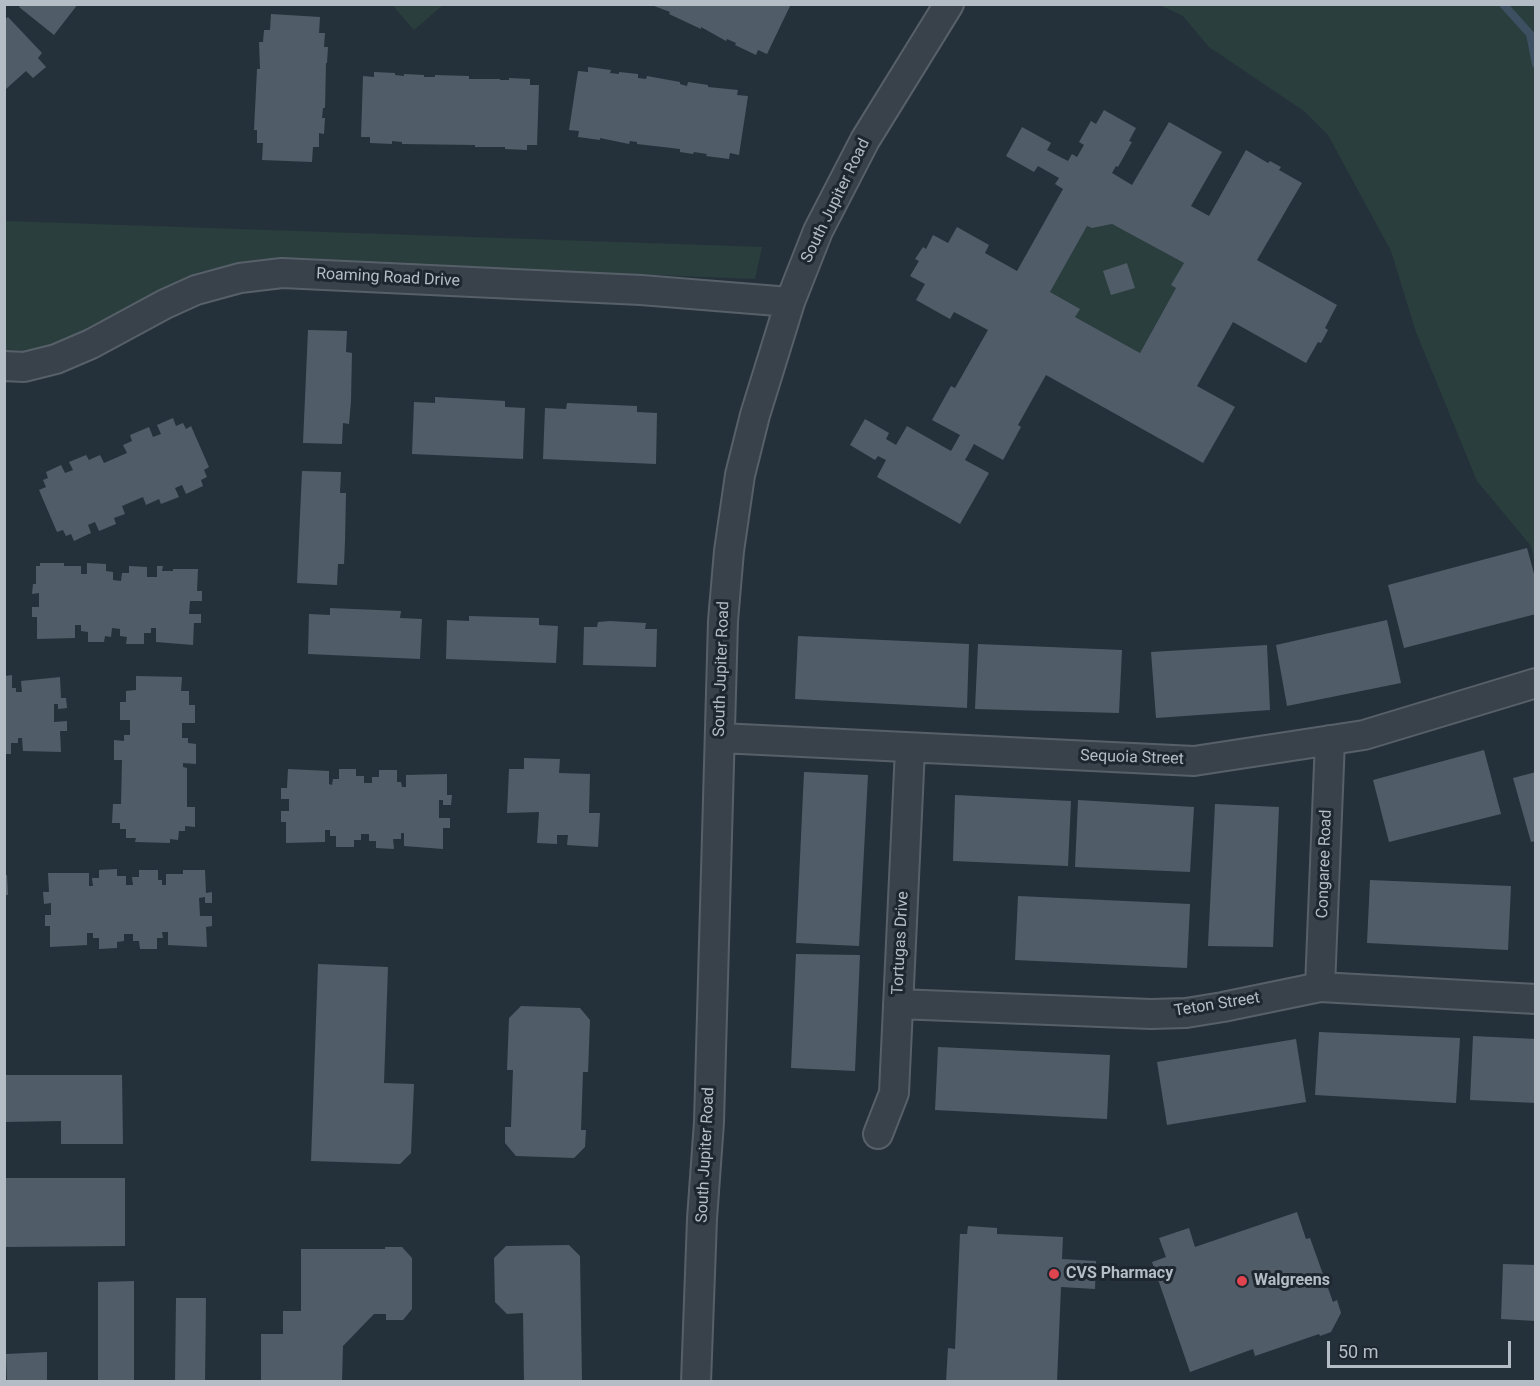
<!DOCTYPE html>
<html>
<head>
<meta charset="utf-8">
<style>
	body { margin:0 }
	#map { position:relative; width:1540px; height:1386px; overflow:hidden; background:#25313a; font-family:Roboto,sans-serif }
	canvas { display:block }
	.frame { position:absolute; inset:0; border:6px solid #b4bdc6; pointer-events:none }
	.scale { position:absolute; left:1327px; top:1341px; width:184px; height:27px; box-sizing:border-box; border:3px solid #b4bdc6; border-top:0; padding-left:8px; font-size:18px; line-height:21px; white-space:nowrap; color:#b4bdc6; -webkit-text-stroke:4px #1e2730; paint-order:stroke }
</style>
</head>
<body>
<div id="map">
<canvas width="1540" height="1386"></canvas>
<div class="frame"></div>
<div class="scale">50 m</div>
</div>
<script>
const ctx = document.querySelector('canvas').getContext('2d');
ctx.lineJoin = 'round';
function fillPath(path, color) {
  ctx.fillStyle = color;
  ctx.fill(path, 'evenodd');
}
function poly(rows) {
  const path = new Path2D();
  for (const r of rows) {
    path.moveTo(r[0], r[1]);
    for (let i = 2; i < r.length; i += 2) path.lineTo(r[i], r[i + 1]);
  }
  return path;
}
function strokePath(path, color, width, dash) {
  ctx.strokeStyle = color;
  ctx.lineWidth = width;
  ctx.lineCap = dash ? 'butt' : 'round';
  ctx.setLineDash(dash || []);
  ctx.stroke(path);
}
function label(font, color, halo, rows, align = 'center') {
  ctx.font = font + ' Roboto,sans-serif';
  ctx.lineWidth = 6;
  ctx.setLineDash([]);
  ctx.textBaseline = 'middle';
  ctx.strokeStyle = halo;
  ctx.fillStyle = color;
  for (const [text, x, y, turn = 0] of rows) {
    ctx.save();
    ctx.translate(x, y);
    ctx.rotate((+turn || 0) * Math.PI / 180);
    ctx.textAlign = isNaN(turn) ? turn : align;
    if (halo) ctx.strokeText(text, 0, 0);
    ctx.fillText(text, 0, 0);
    ctx.restore();
  }
}
fillPath(poly([
	[395,5,395,4,443,5,414,30,393,6],
	[1160,5,1535,5,1535,565,1531,546,1477,481,1416,332,1391,251,1328,135,1304,111,1209,47,1183,16],
	[5,221,762,247,755,279,403,265,239,263,199,272,76,336,27,353,5,352],
	[1112,224,1184,263,1172,285,1176,288,1140,353,1075,317,1050,292,1087,226,1092,228]
]), '#2a3f3d');
strokePath(poly([
	[1503,4,1530,34,1536,64]
]), '#3c5062', 8);
fillPath(poly([
	[21,4,78,4,54,35,19,7],
	[649,4,791,4,767,54,758,50,756,55,735,45,736,43,727,39,726,41,701,27,701,29,669,14,670,12],
	[271,14,320,17,319,33,325,33,324,47,328,47,327,63,326,63,325,108,323,108,322,118,325,118,324,134,319,133,319,147,313,147,312,162,262,160,263,143,257,143,257,130,254,130,257,69,260,69,259,42,263,42,264,30,270,30],
	[8,17,42,53,38,58,46,67,33,78,26,71,6,89,4,20],
	[588,67,611,70,610,73,619,74,619,72,638,74,638,78,646,79,647,76,680,82,680,84,687,86,688,82,708,85,708,87,738,90,737,95,748,96,739,155,730,153,729,159,706,156,707,154,694,152,693,154,680,152,680,149,637,144,637,142,630,141,629,144,600,138,600,140,578,137,579,131,569,130,578,71,588,72],
	[374,72,395,73,395,75,404,76,404,74,424,75,424,77,435,77,435,75,469,76,469,79,500,79,500,80,509,80,509,78,530,79,530,85,539,85,537,145,527,145,527,150,505,149,505,147,475,147,475,145,402,144,402,142,392,141,392,144,370,143,370,137,361,137,363,76,374,77],
	[1104,110,1136,128,1129,141,1132,142,1118,167,1116,166,1112,173,1132,185,1169,122,1222,152,1191,206,1209,216,1246,150,1268,163,1270,161,1281,167,1279,170,1302,183,1257,260,1337,305,1325,328,1328,330,1321,343,1318,342,1306,363,1233,322,1197,386,1235,407,1203,463,1046,375,1018,425,1021,427,1003,460,974,444,965,460,989,473,960,524,877,477,886,460,878,456,875,460,850,445,865,419,889,433,886,439,896,445,907,426,951,451,960,435,932,420,951,386,955,388,988,330,954,312,950,319,916,300,925,284,910,276,919,261,915,259,923,247,926,249,933,235,948,243,957,227,989,245,985,253,1017,271,1063,189,1055,184,1059,178,1038,166,1034,172,1006,156,1022,127,1051,143,1047,150,1062,158,1068,161,1072,154,1077,157,1084,145,1079,142,1091,121,1096,124],
	[1112,224,1184,263,1171,285,1176,288,1140,353,1075,317,1080,309,1050,292,1087,226,1092,228],
	[1127,263,1135,288,1111,295,1103,271],
	[308,330,347,331,346,352,352,353,351,401,349,424,343,423,342,444,303,443],
	[435,397,505,401,505,407,525,408,523,459,412,454,414,402,435,403],
	[567,403,637,406,637,412,657,413,656,464,543,459,545,408,566,409],
	[173,418,176,426,183,423,186,429,191,426,209,467,204,470,207,477,201,480,203,486,186,494,182,485,175,488,179,497,161,504,159,499,146,505,143,497,122,506,125,514,114,518,116,524,99,531,95,522,88,525,91,533,74,541,71,534,66,536,63,530,57,532,39,490,46,487,43,480,48,478,46,472,61,465,65,473,73,470,69,462,86,455,89,460,100,455,104,463,127,453,123,445,132,441,130,435,149,427,153,437,161,434,157,425],
	[302,471,341,472,340,493,346,493,345,541,344,564,338,564,337,585,297,583],
	[1527,548,1536,581,1536,614,1404,648,1388,585],
	[40,563,64,563,64,566,81,566,81,574,87,574,87,563,106,564,106,571,113,572,113,580,121,581,122,573,129,573,129,566,147,567,147,577,157,577,157,566,163,566,162,571,173,571,173,569,198,569,197,591,202,591,202,601,190,601,189,614,201,614,201,623,194,623,193,645,156,642,156,628,151,628,151,633,144,633,144,644,126,644,127,637,120,636,120,629,112,628,111,637,105,636,104,642,88,642,88,632,81,631,81,625,75,625,75,638,37,639,37,617,32,617,32,607,39,607,39,593,32,594,33,584,36,584,36,566,40,566],
	[330,608,401,611,400,618,422,619,420,659,308,654,309,614,330,615],
	[469,616,539,618,539,625,558,626,556,663,446,659,447,620,469,621],
	[1387,620,1401,683,1287,706,1276,645],
	[610,621,646,623,645,629,657,629,656,667,583,665,584,627,597,627,598,622],
	[798,636,969,644,967,708,795,699],
	[978,644,1122,650,1119,713,975,709],
	[1267,645,1270,710,1156,718,1151,652],
	[12,675,12,688,16,688,16,692,22,692,21,681,60,677,61,698,66,698,67,708,58,709,58,704,54,704,54,722,67,721,67,731,60,731,61,752,23,751,22,738,18,738,18,743,11,743,11,754,5,754,5,676],
	[136,676,182,677,181,691,189,691,189,705,195,705,195,723,182,723,182,738,188,738,188,743,196,744,196,764,183,763,183,767,187,768,187,807,195,807,195,827,185,826,185,831,179,831,178,840,170,839,170,843,135,842,136,838,126,838,126,829,120,829,120,823,112,823,113,804,121,804,122,760,114,760,114,740,124,741,124,735,130,735,130,720,120,720,120,702,126,702,126,691,136,690],
	[1484,750,1501,814,1389,842,1373,780],
	[524,758,560,759,559,773,590,774,589,813,600,813,598,847,567,845,568,835,557,835,557,844,537,843,539,812,507,813,509,769,524,769],
	[288,769,329,771,329,784,332,785,333,779,339,779,339,769,356,769,356,776,364,776,364,783,372,783,372,777,379,777,379,770,397,770,397,782,401,782,402,787,406,787,406,775,447,774,447,795,452,795,451,805,443,805,443,800,439,800,439,818,450,818,450,828,443,828,443,849,404,846,404,833,401,833,401,839,393,839,394,849,376,848,376,841,369,841,369,834,361,834,361,840,354,840,354,847,336,847,336,836,330,836,330,830,325,830,325,842,286,843,286,822,281,822,281,811,289,811,289,799,281,799,281,788,287,788],
	[804,772,868,775,859,946,796,943],
	[1536,772,1536,841,1531,842,1513,778],
	[955,795,1071,801,1068,866,953,861],
	[1078,800,1194,807,1190,872,1075,867],
	[1215,804,1279,807,1273,947,1208,946],
	[117,869,117,876,126,876,126,885,133,885,132,877,139,877,139,870,158,870,158,880,162,880,162,885,166,885,166,874,183,874,183,870,205,870,206,893,212,892,212,903,205,903,205,897,199,898,200,916,212,916,212,926,206,927,207,947,168,945,168,932,162,932,163,938,157,938,157,949,140,949,139,941,133,941,133,934,124,934,124,941,117,942,117,948,99,949,99,938,93,938,93,933,87,933,87,945,50,947,50,926,45,926,45,915,51,915,51,903,44,904,43,892,49,892,48,873,89,873,89,886,93,886,92,878,99,878,99,870],
	[4,875,7,875,8,895,4,895],
	[1370,880,1511,886,1508,950,1367,943],
	[1018,896,1190,904,1187,968,1015,960],
	[796,954,860,955,855,1071,791,1068],
	[318,964,388,967,384,1083,414,1084,411,1153,400,1164,311,1161],
	[521,1006,580,1008,590,1020,588,1072,583,1072,581,1130,586,1130,585,1147,574,1158,516,1156,505,1143,505,1127,511,1127,513,1070,507,1070,509,1018],
	[1319,1032,1460,1038,1456,1103,1315,1095],
	[1473,1036,1536,1039,1536,1103,1470,1100],
	[1296,1039,1306,1102,1167,1125,1157,1062],
	[938,1047,1110,1055,1107,1119,935,1110],
	[4,1075,122,1075,123,1144,61,1144,61,1121,4,1122],
	[4,1178,125,1178,125,1246,4,1247],
	[1297,1212,1306,1239,1310,1238,1333,1302,1337,1300,1341,1313,1331,1332,1320,1336,1319,1334,1255,1356,1253,1349,1190,1372,1152,1262,1166,1257,1159,1238,1189,1228,1195,1247],
	[968,1226,997,1228,997,1234,1063,1237,1062,1259,1096,1261,1095,1289,1061,1287,1057,1382,946,1382,948,1348,955,1349,960,1234,967,1234],
	[569,1245,580,1256,582,1382,524,1382,523,1313,507,1314,495,1302,494,1258,506,1246],
	[385,1247,402,1247,412,1258,412,1309,403,1320,386,1320,386,1314,374,1314,343,1346,342,1382,261,1382,261,1334,283,1334,283,1311,301,1311,301,1249,385,1249],
	[1503,1264,1536,1265,1536,1321,1501,1319],
	[134,1281,134,1382,98,1382,98,1282],
	[176,1298,206,1298,205,1382,175,1382],
	[47,1352,47,1382,7,1382,6,1354]
]), '#505c68');
const minor = poly([
	[4,366,24,367,56,359,91,344,165,304,196,290,240,278,282,273,641,290,790,302],
	[720,738,1194,761,1364,735,1536,683],
	[1320,987,1330,740],
	[898,1004,1151,1014,1186,1013,1223,1007,1320,987,1536,999],
	[878,1134,894,1093,910,749],
	[696,1382,702,1219,709,1122,723,621,729,551,740,475,755,415,790,302,818,231,865,140,949,4]
]);
strokePath(minor, '#576069', 32);
strokePath(minor, '#39424b', 28);
for (const [x, y, r, color] of [
	[1054,1274,6,"#e0444e"],
	[1242,1281,6,"#e0444e"]
]) {
  const dot = new Path2D();
  dot.arc(x, y, r, 0, 2 * Math.PI);
  ctx.fillStyle = color;
  ctx.fill(dot);
  strokePath(dot, '#1e2730', 2);
}
label('16px', '#b4bdc6', '#1e2730', [
	["South Jupiter Road",836,201,-64],
	["Roaming Road Drive",388,278,3],
	["South Jupiter Road",722,669,-88],
	["Sequoia Street",1132,758,2],
	["Congaree Road",1325,864,-88],
	["Tortugas Drive",901,943,-87],
	["Teton Street",1217,1005,-9],
	["South Jupiter Road",706,1155,-87]
]);
label('bold 16px', '#b4bdc6', '#1e2730', [
	["CVS Pharmacy",1066,1274],
	["Walgreens",1254,1281]
], 'left');
</script>
</body>
</html>
